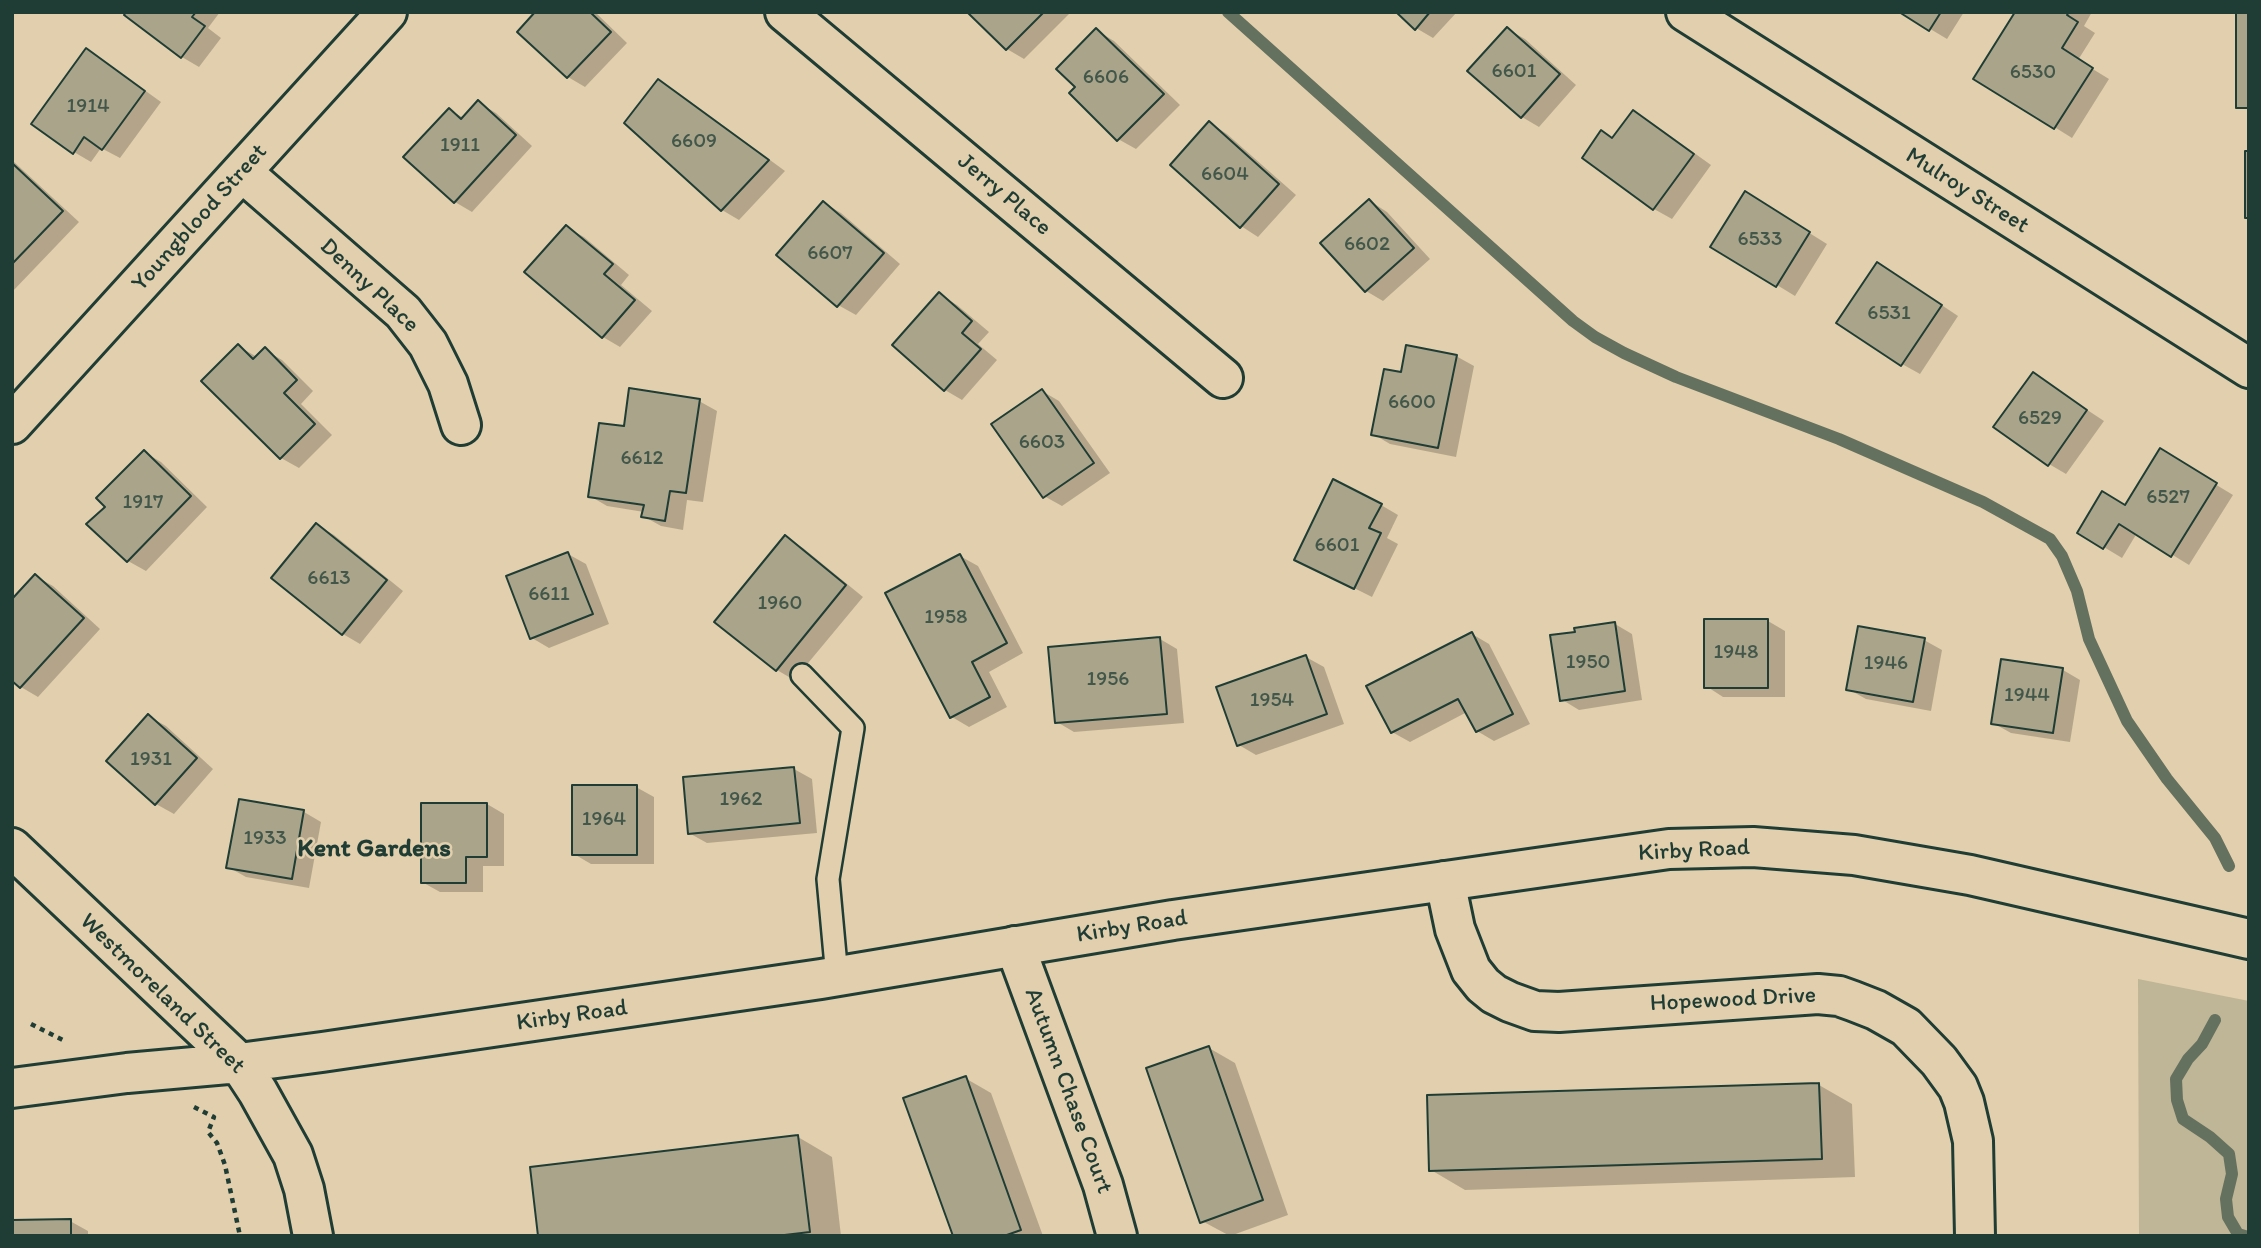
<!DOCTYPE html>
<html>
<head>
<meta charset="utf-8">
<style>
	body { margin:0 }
	#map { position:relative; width:2261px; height:1248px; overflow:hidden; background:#e2cfad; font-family:Itim,sans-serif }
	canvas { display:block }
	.frame { position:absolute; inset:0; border:14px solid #1f3d34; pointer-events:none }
</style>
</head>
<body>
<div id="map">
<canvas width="2261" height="1248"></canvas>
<div class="frame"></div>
</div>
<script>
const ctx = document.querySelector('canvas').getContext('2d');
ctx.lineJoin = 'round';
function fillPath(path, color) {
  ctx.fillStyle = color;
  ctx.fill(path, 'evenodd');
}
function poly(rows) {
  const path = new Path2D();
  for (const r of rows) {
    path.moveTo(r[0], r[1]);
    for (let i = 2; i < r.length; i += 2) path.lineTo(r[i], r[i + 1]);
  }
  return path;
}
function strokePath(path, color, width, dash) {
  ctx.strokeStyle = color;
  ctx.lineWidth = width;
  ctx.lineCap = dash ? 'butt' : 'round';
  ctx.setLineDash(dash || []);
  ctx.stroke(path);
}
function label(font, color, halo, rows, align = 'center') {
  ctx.font = font + ' Itim,sans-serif';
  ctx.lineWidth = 5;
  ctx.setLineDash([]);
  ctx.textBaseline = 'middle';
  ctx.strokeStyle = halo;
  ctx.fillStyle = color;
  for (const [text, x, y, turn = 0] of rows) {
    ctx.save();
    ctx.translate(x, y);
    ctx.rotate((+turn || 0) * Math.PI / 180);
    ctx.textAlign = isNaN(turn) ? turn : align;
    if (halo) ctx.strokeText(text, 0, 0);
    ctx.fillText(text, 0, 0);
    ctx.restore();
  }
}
fillPath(poly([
	[2138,979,2249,1001,2249,1236,2139,1236]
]), '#bfb597');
fillPath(poly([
	[128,12,220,12,208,28,221,38,199,67,182,57],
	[538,12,595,12,627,43,585,87,568,77],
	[970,12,1071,12,1024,59,1007,49],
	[1398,12,1457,12,1433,38,1416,28],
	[1902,12,1964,12,1947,39],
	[2017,12,2092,12,2084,26,2095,33,2078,60,2109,79,2072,138,1976,78],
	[1507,29,1525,39,1576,85,1539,127,1522,117],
	[1096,30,1114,41,1180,105,1136,149,1118,139,1077,87],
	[87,51,104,61,161,102,120,158,101,148,91,162,74,152],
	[659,81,676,91,785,171,739,220,722,210],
	[479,103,496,113,532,146,472,212,455,202,449,110,464,118],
	[1634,112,1651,122,1711,165,1672,219,1654,209,1584,157,1613,139],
	[1210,123,1227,134,1296,195,1258,237,1241,226],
	[12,160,79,222,12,292],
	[1370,201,1387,212,1430,259,1383,301,1366,291],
	[824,203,841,213,900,264,856,315,838,305],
	[1763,204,1827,244,1795,296,1713,246],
	[566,227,584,237,629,275,621,285,652,311,620,347,603,337],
	[1895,274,1958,316,1920,374,1902,364],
	[939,294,957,305,989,332,978,344,997,360,962,400,945,390],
	[238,346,257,357,265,350,282,360,313,391,301,404,332,435,299,468,281,458,204,381],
	[1456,356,1474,366,1456,457,1390,444,1373,434],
	[2033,374,2104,421,2066,474,2049,464],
	[1042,391,1059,401,1110,473,1062,506,1044,496],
	[699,401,717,411,703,502,687,500,683,530,661,526,643,516,644,512,607,506,590,496,625,428],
	[144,452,161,462,207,507,146,571,128,561,89,524,108,507],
	[2177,461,2233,495,2189,565,2137,533,2122,558,2079,532,2126,507],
	[1381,505,1398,515,1387,538,1398,544,1372,597,1296,559],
	[317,525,334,535,403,591,360,644,343,634,274,578],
	[786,538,803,548,863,597,794,680,777,670],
	[568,554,586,564,609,624,549,648,532,638],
	[960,556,978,566,1023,653,989,672,1007,707,969,727,952,717],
	[35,576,53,586,100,629,38,697,21,687],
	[1768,621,1785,631,1785,697,1723,697,1706,686],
	[1615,624,1632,634,1642,700,1579,710,1561,699],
	[1472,634,1489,644,1530,724,1494,741,1477,731,1467,712,1410,742,1392,732],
	[1160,639,1177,649,1184,723,1074,732,1057,722],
	[1924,640,1942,650,1931,711,1866,699,1848,689],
	[1306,657,1324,667,1344,724,1256,755,1239,745],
	[2063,670,2080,680,2070,742,2011,733,1993,723],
	[148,716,166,726,213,769,174,814,156,804,108,761],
	[794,769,812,779,817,833,707,843,689,833],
	[636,787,654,797,654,864,591,864,574,854],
	[487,804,504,814,504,866,483,866,483,892,440,892,422,882],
	[304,812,321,822,309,888,246,877,228,867],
	[1209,1048,1235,1063,1288,1215,1230,1236,1202,1221],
	[965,1078,991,1093,1043,1236,955,1236],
	[1819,1085,1852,1104,1855,1177,1465,1190,1431,1170],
	[798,1137,832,1157,841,1236,540,1236],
	[70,1221,88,1231,88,1236,12,1236]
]), '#0003');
strokePath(poly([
	[1228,12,1573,321,1595,337,1624,353,1676,377,1839,439,1983,502,2050,539,2062,556,2077,591,2089,639,2127,721,2167,779,2215,838,2229,866],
	[2215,1020,2202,1044,2188,1059,2176,1079,2177,1100,2183,1119,2210,1137,2229,1154,2232,1174,2226,1199,2228,1217,2238,1234,2245,1236]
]), '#65715f', 12);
const building = poly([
	[126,12,196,12,192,17,205,26,181,58,124,15,126,12],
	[535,12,590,12,611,32,567,78,517,32,535,12],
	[967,12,1044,12,1006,50,967,12],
	[1396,12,1430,12,1415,30,1396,12],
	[1899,12,1941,12,1929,31,1899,12],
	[2015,12,2069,12,2067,15,2078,22,2062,48,2093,68,2054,129,1973,79,2015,12],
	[2236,12,2249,12,2249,108,2236,108,2236,12],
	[1507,27,1560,74,1521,118,1467,71,1507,27],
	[1096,28,1164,94,1117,141,1069,93,1075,87,1056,69,1096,28],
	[86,48,145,91,102,150,84,137,73,154,31,124,86,48],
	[658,79,769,160,721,211,624,123,658,79],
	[478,100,516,135,454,203,403,157,449,108,461,119,478,100],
	[1633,110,1694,154,1653,210,1582,158,1601,130,1612,138,1633,110],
	[1209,121,1279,184,1240,228,1170,165,1209,121],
	[2245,151,2249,151,2249,218,2245,218,2245,151],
	[12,163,63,211,12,264,12,163],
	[1745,191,1810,232,1776,287,1710,247,1745,191],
	[1369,199,1414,248,1365,292,1320,243,1369,199],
	[823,201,884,253,837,307,776,255,823,201],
	[566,225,613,264,604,274,635,300,602,338,524,272,566,225],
	[1877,262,1942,305,1901,366,1836,323,1877,262],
	[939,292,972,321,962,333,981,349,944,391,892,345,939,292],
	[238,344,253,359,265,347,297,380,284,393,315,424,280,459,201,381,238,344],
	[1406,345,1457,355,1438,448,1371,435,1384,369,1401,372,1406,345],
	[2033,372,2087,410,2048,466,1993,427,2033,372],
	[629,388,700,399,686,493,670,491,665,521,641,517,644,505,588,497,599,423,624,426,629,388],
	[1042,389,1094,463,1043,498,991,424,1042,389],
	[2160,448,2217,483,2171,557,2119,524,2103,549,2077,533,2102,491,2125,505,2160,448],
	[144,450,191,496,127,562,86,524,105,507,96,498,144,450],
	[1333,479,1382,504,1369,528,1381,533,1354,589,1294,560,1333,479],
	[316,523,387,580,342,635,271,578,316,523],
	[785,535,846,585,776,671,714,622,785,535],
	[568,552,593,614,530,639,506,576,568,552],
	[960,554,1007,643,972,662,990,697,950,718,885,593,960,554],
	[35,574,84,618,20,688,12,681,12,599,35,574],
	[1704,619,1768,619,1768,688,1704,688,1704,619],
	[1615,622,1625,691,1560,701,1550,635,1575,632,1574,628,1615,622],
	[1858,626,1925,638,1913,702,1846,690,1858,626],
	[1472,632,1513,714,1476,732,1458,699,1391,733,1366,686,1472,632],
	[1160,637,1167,714,1055,723,1048,647,1160,637],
	[1306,655,1327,714,1237,746,1216,687,1306,655],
	[2001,659,2063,668,2053,733,1991,724,2001,659],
	[148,714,197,758,155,805,106,761,148,714],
	[794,767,800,823,688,834,683,777,794,767],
	[572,785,637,785,637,855,572,855,572,785],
	[239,799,304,810,292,879,226,868,239,799],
	[421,803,487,803,487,857,466,857,466,883,421,883,421,803],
	[1209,1046,1263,1200,1200,1223,1146,1068,1209,1046],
	[966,1076,1021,1230,1004,1236,953,1236,903,1098,966,1076],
	[1819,1083,1822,1159,1429,1171,1427,1095,1819,1083],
	[798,1135,810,1232,776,1236,538,1236,530,1167,798,1135],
	[71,1219,71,1236,12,1236,12,1220,71,1219]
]);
fillPath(building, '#a9a48a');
strokePath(building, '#1f3d34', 2);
const service = poly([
	[802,675,853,728,828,879,837,977]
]);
const minor = poly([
	[785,12,1223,378],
	[1686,12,2249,368],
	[242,172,403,312,428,344,448,384,461,425],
	[12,424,387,12],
	[1445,881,1455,929,1471,970,1483,985,1494,994,1510,1002,1535,1011,1559,1012,1818,994,1839,996,1853,1001,1876,1010,1906,1027,1939,1061,1958,1087,1964,1102,1973,1141,1975,1236],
	[1015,946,1103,1185,1117,1236]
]);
const secondary = poly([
	[12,848,239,1063,258,1092,293,1155,304,1189,313,1236],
	[12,1088,127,1073,239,1063,322,1052,821,979,1173,920,1669,849,1753,847,1854,855,1970,875,2249,939]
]);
strokePath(service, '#1f3d34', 26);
strokePath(minor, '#1f3d34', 44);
strokePath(secondary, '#1f3d34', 44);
strokePath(poly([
	[31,1024,65,1041],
	[194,1107,214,1117,208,1132,217,1143,225,1165,240,1236]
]), '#1f3d34', 4.5, [5, 5]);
strokePath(service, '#e2cfad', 21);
strokePath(minor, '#e2cfad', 38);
strokePath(secondary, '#e2cfad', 38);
label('21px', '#42574a', null, [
	["6601",1514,72],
	["6530",2033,73],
	["6606",1106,78],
	["1914",88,107],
	["6609",694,142],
	["1911",460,146],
	["6604",1225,175],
	["6533",1760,240],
	["6602",1367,245],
	["6607",830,254],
	["6531",1889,314],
	["6600",1412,403],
	["6529",2040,419],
	["6603",1042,443],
	["6612",642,459],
	["6527",2168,498],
	["1917",143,503],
	["6601",1337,546],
	["6613",329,579],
	["6611",549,595],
	["1960",780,604],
	["1958",946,618],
	["1948",1736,653],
	["1950",1588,663],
	["1946",1886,664],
	["1956",1108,680],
	["1944",2027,696],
	["1954",1272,701],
	["1931",151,760],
	["1962",741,800],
	["1964",604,820],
	["1933",265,839]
]);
label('24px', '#1f3d34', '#e2cfad', [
	["Mulroy Street",1967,191,32],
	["Jerry Place",1004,195,40],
	["Youngblood Street",200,218,-48],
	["Denny Place",369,286,43],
	["Kirby Road",1694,851,-3],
	["Kirby Road",1132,927,-9],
	["Westmoreland Street",162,994,44],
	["Hopewood Drive",1733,1000,-3],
	["Kirby Road",572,1016,-8],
	["Autumn Chase Court",1068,1091,70]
]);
label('bold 26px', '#1f3d34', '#e2cfad', [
	["Kent Gardens",374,849]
]);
</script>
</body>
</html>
